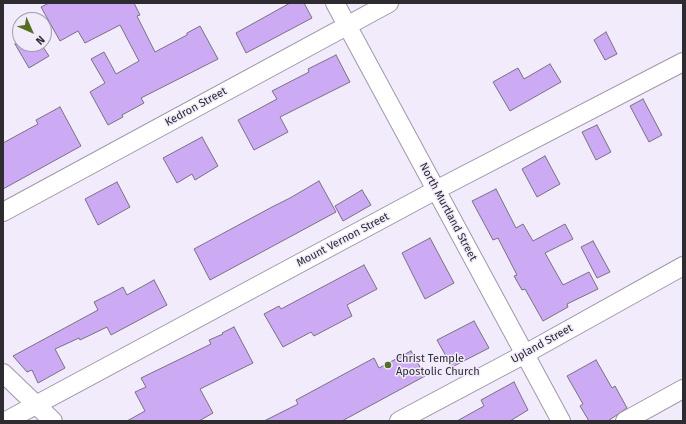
<!DOCTYPE html>
<html>
<head>
<meta charset="utf-8">
<style>
	body { margin:0 }
	#map { position:relative; width:686px; height:424px; overflow:hidden; background:#f2ebfc; font-family:"Fira Sans",sans-serif }
	canvas { display:block }
	.frame { position:absolute; inset:0; border:4px solid #2e2b31; pointer-events:none }
	.north { position:absolute; left:12px; top:12px; width:40px; height:40px; box-sizing:border-box; background:#f2ebfc; border:1px solid #a49eab; border-radius:50%; rotate:135deg; font-size:11px; font-weight:700; line-height:16px; text-align:center; color:#2e2b31 }
	.north::after { content:''; display:block; margin:auto; width:14px; height:18px; background:#556e20; clip-path:polygon(50% 0,100% 100%,50% 72%,0 100%) }
</style>
</head>
<body>
<div id="map">
<canvas width="686" height="424"></canvas>
<div class="frame"></div>
<div class="north">N</div>
</div>
<script>
const ctx = document.querySelector('canvas').getContext('2d');
ctx.lineJoin = 'round';
function fillPath(path, color) {
  ctx.fillStyle = color;
  ctx.fill(path, 'evenodd');
}
function poly(rows) {
  const path = new Path2D();
  for (const r of rows) {
    path.moveTo(r[0], r[1]);
    for (let i = 2; i < r.length; i += 2) path.lineTo(r[i], r[i + 1]);
  }
  return path;
}
function strokePath(path, color, width, dash) {
  ctx.strokeStyle = color;
  ctx.lineWidth = width;
  ctx.lineCap = dash ? 'butt' : 'round';
  ctx.setLineDash(dash || []);
  ctx.stroke(path);
}
function label(font, color, halo, rows, align = 'center') {
  ctx.font = font + ' "Fira Sans",sans-serif';
  ctx.lineWidth = 3;
  ctx.setLineDash([]);
  ctx.textBaseline = 'middle';
  ctx.strokeStyle = halo;
  ctx.fillStyle = color;
  for (const [text, x, y, turn = 0] of rows) {
    ctx.save();
    ctx.translate(x, y);
    ctx.rotate((+turn || 0) * Math.PI / 180);
    ctx.textAlign = isNaN(turn) ? turn : align;
    if (halo) ctx.strokeText(text, 0, 0);
    ctx.fillText(text, 0, 0);
    ctx.restore();
  }
}
const building = poly([
	[49,3,134,3,140,15,137,16,155,52,187,35,187,33,200,26,218,59,141,98,144,103,122,115,123,117,108,125,90,92,105,83,91,59,104,52,116,74,139,61,120,25,85,43,78,31,60,41,41,7,49,3],
	[290,3,304,3,312,18,246,53,236,33,290,3],
	[606,32,617,54,605,60,594,40,606,32],
	[15,44,41,44,49,56,29,68,15,44],
	[336,55,350,82,280,117,288,132,254,150,238,120,277,99,272,91,309,72,308,69,336,55],
	[550,64,561,82,510,111,493,82,518,68,524,79,550,64],
	[643,99,662,135,649,142,630,106,643,99],
	[60,107,81,146,3,189,3,143,38,124,36,120,60,107],
	[597,125,611,152,596,160,582,132,597,125],
	[202,137,218,166,195,180,192,174,177,183,163,158,202,137],
	[545,156,560,184,537,197,522,169,545,156],
	[319,181,336,212,210,280,194,249,272,207,290,198,319,181],
	[117,182,130,207,98,225,85,199,117,182],
	[496,189,516,228,523,224,533,241,565,224,573,239,545,253,563,285,589,272,598,289,567,304,568,307,543,321,525,289,522,290,514,276,517,275,498,238,493,240,472,201,496,189],
	[362,190,371,205,343,221,335,206,362,190],
	[430,238,454,283,425,299,402,253,430,238],
	[593,241,610,272,597,278,581,247,593,241],
	[364,265,377,289,347,305,352,316,314,336,311,332,283,347,264,314,279,306,281,309,364,265],
	[154,280,167,305,111,335,107,327,80,340,79,338,55,349,65,368,38,383,32,370,27,372,13,356,98,310,94,302,110,294,123,287,127,295,154,280],
	[474,321,489,348,452,367,437,340,474,321],
	[234,327,253,363,200,389,213,413,199,421,127,421,145,411,135,392,146,387,141,378,211,344,209,340,223,334,222,333,234,327],
	[411,351,425,376,342,421,264,421,298,404,296,400,374,358,379,368,411,351],
	[596,360,612,388,615,386,627,408,608,421,589,421,580,406,583,404,567,376,596,360],
	[514,382,528,410,510,421,457,421,484,406,481,400,514,382]
]);
fillPath(building, '#ccabf4');
strokePath(building, '#777180', 1);
const minor = poly([
	[335,3,561,421],
	[3,212,389,3],
	[3,373,53,421],
	[6,421,436,190,683,62],
	[399,421,525,354,683,266],
	[625,421,683,389]
]);
strokePath(minor, '#9e98a8', 20);
strokePath(minor, '#fff', 18);
for (const [x, y, r, color] of [
	[388,365,4,"#556e20"]
]) {
  const dot = new Path2D();
  dot.arc(x, y, r, 0, 2 * Math.PI);
  ctx.fillStyle = color;
  ctx.fill(dot);
  strokePath(dot, '#f2ebfc', 1.5);
}
label('11px', '#2e2b31', '#f2ebfc', [
	["Kedron Street",196,107,-29],
	["North Murtland Street",448,212,62],
	["Mount Vernon Street",343,240,-28],
	["Upland Street",542,344,-29]
]);
label('11px', '#2e2b31', '#f2ebfc', [
	["Christ Temple",396,359],
	["Apostolic Church",396,372]
], 'left');
</script>
</body>
</html>
